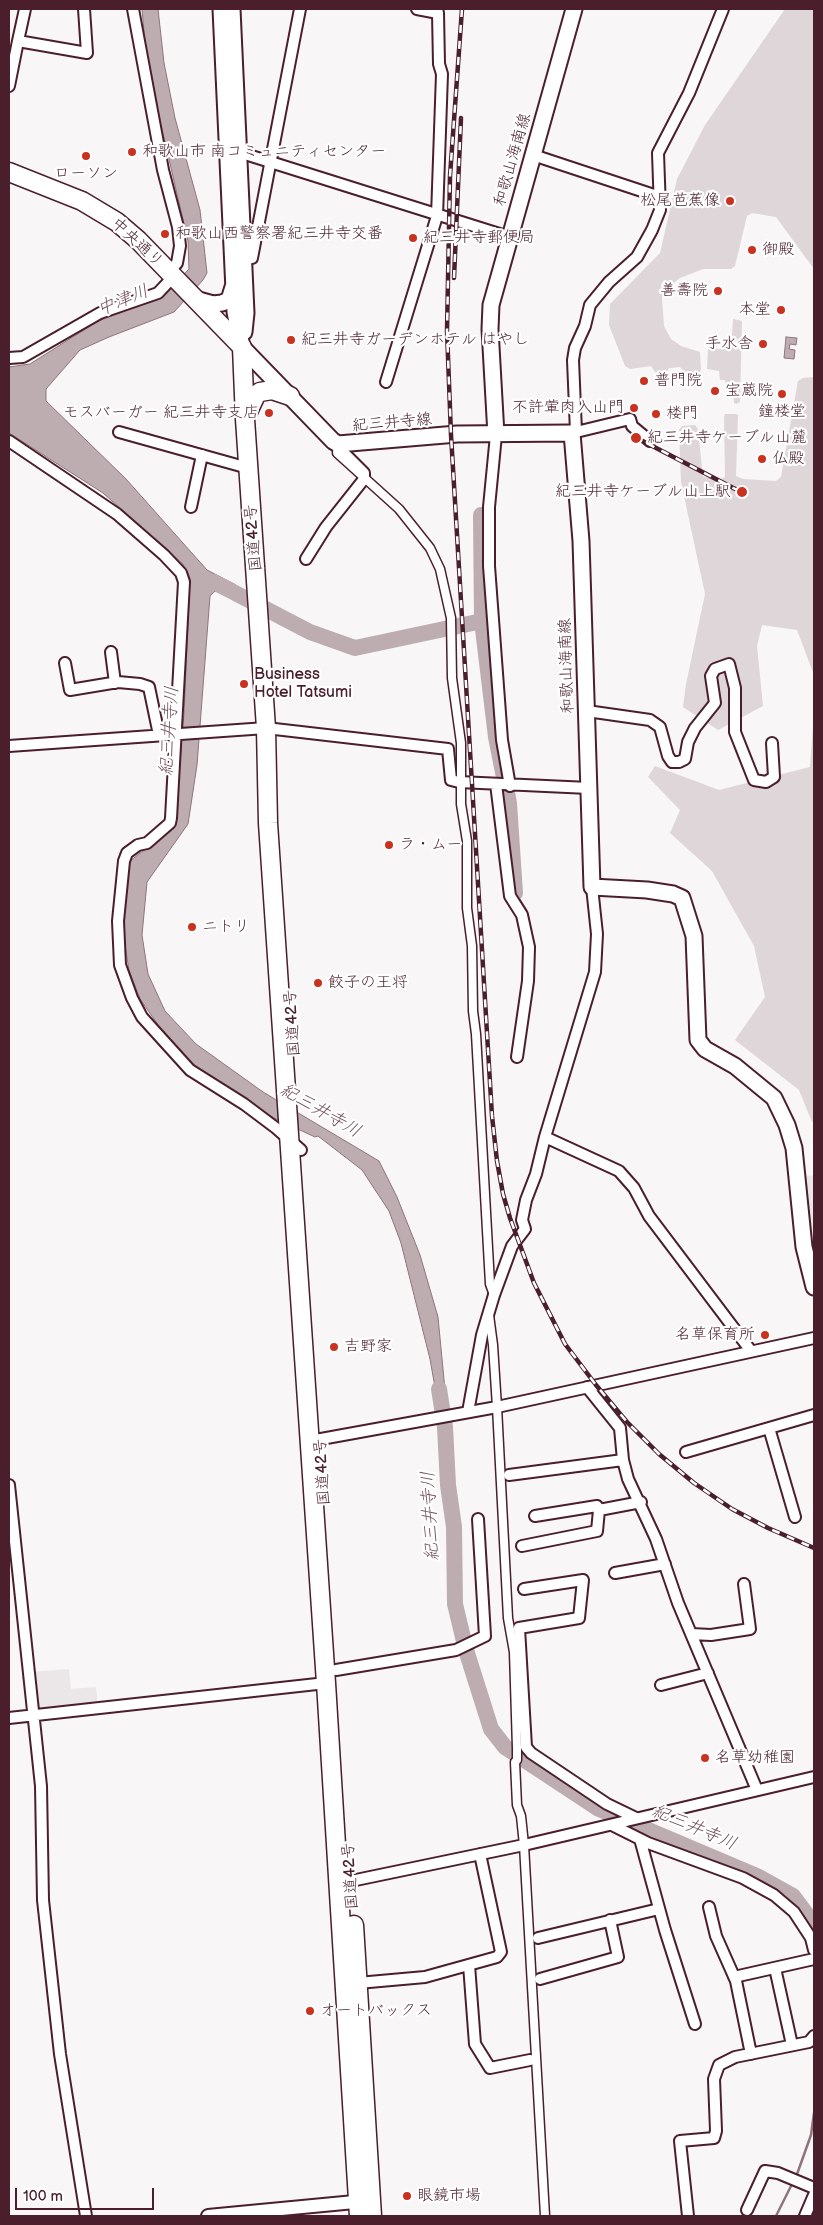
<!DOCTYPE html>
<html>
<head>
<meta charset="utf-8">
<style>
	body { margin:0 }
	#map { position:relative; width:823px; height:2225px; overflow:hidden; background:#f8f6f7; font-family:"Balsamiq Sans",sans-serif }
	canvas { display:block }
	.frame { position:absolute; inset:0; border:10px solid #4a1f2b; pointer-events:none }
	.scale { position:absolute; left:15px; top:2188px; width:139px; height:22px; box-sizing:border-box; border:2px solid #4a1f2b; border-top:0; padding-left:6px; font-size:15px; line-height:18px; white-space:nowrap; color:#4a1f2b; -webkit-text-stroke:4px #fff; paint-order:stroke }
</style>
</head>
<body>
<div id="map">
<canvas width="823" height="2225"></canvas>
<div class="frame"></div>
<div class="scale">100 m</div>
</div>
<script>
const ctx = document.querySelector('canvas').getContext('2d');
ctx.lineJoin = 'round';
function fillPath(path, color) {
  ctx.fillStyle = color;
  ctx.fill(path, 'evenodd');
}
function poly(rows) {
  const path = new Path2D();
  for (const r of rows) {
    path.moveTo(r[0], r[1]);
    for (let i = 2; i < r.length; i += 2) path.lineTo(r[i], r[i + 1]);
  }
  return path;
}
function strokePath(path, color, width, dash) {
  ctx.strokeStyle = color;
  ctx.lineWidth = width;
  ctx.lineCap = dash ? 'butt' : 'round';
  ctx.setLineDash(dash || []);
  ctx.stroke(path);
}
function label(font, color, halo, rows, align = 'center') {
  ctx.font = font + ' "Balsamiq Sans","Klee One",sans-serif';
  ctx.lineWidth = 4.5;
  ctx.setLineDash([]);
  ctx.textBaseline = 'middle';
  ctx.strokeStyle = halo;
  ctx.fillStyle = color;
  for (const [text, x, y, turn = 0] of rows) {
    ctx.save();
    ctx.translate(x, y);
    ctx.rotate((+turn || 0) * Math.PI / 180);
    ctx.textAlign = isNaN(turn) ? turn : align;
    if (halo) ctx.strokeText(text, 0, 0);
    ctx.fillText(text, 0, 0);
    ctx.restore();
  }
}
fillPath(poly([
	[800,1175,814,1176,814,1272],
	[69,1669,71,1689,96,1687,98,1707,35,1713,31,1672]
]), '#ebe6e8');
fillPath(poly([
	[785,9,814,9,814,269,776,217,752,213,747,216,735,266,731,269,703,269,680,278,664,291,662,298,664,326,671,339,681,346,700,352,701,370,700,372,687,374,680,367,669,368,667,371,668,384,665,386,651,366,630,369,625,366,609,325,610,304,660,253,677,179,705,125],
	[733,319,742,321,740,402,736,404,734,403,733,389,726,386,725,380,720,380,719,371,707,369,708,349,731,349],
	[814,377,814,675,797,630,762,625,757,646,763,706,718,730,683,707,686,684,705,594,681,482,679,430,682,426,695,425,698,429,703,477,721,479,725,477,724,417,725,414,736,414,738,415,736,476,743,479,776,481,781,477,798,381,803,378],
	[814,710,814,1122,812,1122,799,1090,735,1040,765,997,754,946,712,871,670,833,680,810,648,777,655,766,719,790,810,767]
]), '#ded6d9');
const water = poly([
	[142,9,158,9,164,63,175,118,200,210,207,273,203,280,174,312,109,337,80,350,46,389,46,401,126,479,207,570,236,585,233,598,215,591,210,596,197,765,188,824,147,882,142,935,148,974,165,1011,196,1044,263,1092,379,1161,397,1197,420,1255,438,1317,447,1411,439,1410,430,1359,401,1243,389,1211,362,1170,318,1136,315,1137,272,1117,199,1070,161,1029,140,999,129,970,121,922,130,861,175,826,184,713,190,579,183,564,103,493,9,433,9,367,30,364,98,321,160,298,189,269,188,241,147,65,142,9],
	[786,337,797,338,796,345,790,344,789,349,795,350,794,359,784,358,786,337]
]);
fillPath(water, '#bdadb0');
strokePath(water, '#8f747b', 1);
strokePath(poly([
	[515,893,526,910,534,946,533,974],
	[796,2177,811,2135,814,2113],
	[776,2216,793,2182]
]), '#8f747b', 2.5);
strokePath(poly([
	[481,515,482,621,496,737,509,803,515,893],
	[214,582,310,632,355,648,482,621],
	[439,1389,445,1427,448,1485,454,1527,455,1604,466,1650,491,1729,505,1747,599,1809,757,1876,793,1896,814,1924]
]), '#bdadb0', 16);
const pedestrian = poly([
	[338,444,337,453,399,509,430,548,440,569,451,618,452,678,461,743,461,804,467,841,467,908,472,946,473,1011,476,1034,490,1284,494,1295],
	[489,1315,493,1345,497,1407,508,1618,514,1652,517,1748,517,1760,515,1762,517,1805,521,1816,524,1845,545,2216]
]);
const minor = poly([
	[133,9,163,170,178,227,180,246,177,263,169,272],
	[18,41,25,9],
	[9,86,18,41,87,53,84,9],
	[233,154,245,154,509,237],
	[533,155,660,197],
	[243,259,252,258,300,9],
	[9,358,23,357,100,313,158,293,173,277],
	[386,382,437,216,442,74,439,64,438,13,417,9],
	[119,432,248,468],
	[576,432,573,360,575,348,585,326,590,305,609,282,637,257,652,230,660,210,658,153,689,93,723,9],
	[572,433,630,419,632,426,650,441],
	[496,435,489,507,489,566,502,740,510,786],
	[9,441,117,514,164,555,181,573,184,582,171,818,170,823,147,843,138,845,127,853,124,861,118,921,120,965,132,998,142,1017,190,1070,244,1104,276,1128,301,1150],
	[191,507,202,455],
	[306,559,326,527,364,479,364,473,343,452,344,445],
	[111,652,115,683],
	[65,663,70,690,118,682,140,684,149,687,159,735],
	[587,711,650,720,660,727,668,756,672,762,679,762,685,759,688,742,695,728,715,703,711,676,715,669,729,664,735,688,735,732,754,780,766,782,774,777,772,743],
	[9,746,266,728,448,749,451,780,459,782,589,788],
	[496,784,510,896,522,915,529,947,528,981,517,1057],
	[545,1137,619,1171,634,1188,649,1216,751,1351],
	[587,1387,620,1428,623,1460,628,1479,656,1539,678,1603,757,1790],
	[468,1412,482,1335,494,1295,512,1246,525,1229,522,1220,526,1200,536,1174,545,1137,595,972,597,934,592,887],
	[769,1428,795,1517],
	[310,1441,497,1407,814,1338],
	[686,1452,814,1415],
	[509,1475,623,1460],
	[9,1485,41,1786,43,1900,60,2054,86,2216],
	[535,1516,597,1506,599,1510,641,1502],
	[522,1546,597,1531,599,1510],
	[615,1573,665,1564],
	[524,1589,583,1580,579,1618,519,1628,526,1747,531,1753,607,1804,636,1818],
	[691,1634,711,1635,750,1629,744,1584],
	[336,1670,456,1650,485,1636,478,1519],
	[661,1685,708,1673],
	[9,1718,326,1683],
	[612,1825,648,1843,743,1878,774,1895,794,1912,811,1938,814,1950],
	[640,1839,665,1930,695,2024],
	[339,1881,351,1881,524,1845,814,1777],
	[709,1907,716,1936,736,1981,751,2054],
	[538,1938,659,1909],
	[469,1965,475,2044,490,2068,530,2060],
	[775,1968,792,2045],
	[734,1977,814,1959],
	[540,1979,618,1957,610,1920],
	[358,1983,425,1977,497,1957,501,1952,480,1854],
	[747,2210,765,2171,778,2173,814,2188],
	[688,2216,680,2141,714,2138,716,2131,714,2079,719,2065,735,2057,809,2042,814,2036],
	[805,2216,814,2195]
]);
const tertiary = poly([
	[208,2216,365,2201]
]);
const secondary = poly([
	[221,9,235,312,242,347],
	[232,9,246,313,244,332],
	[195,299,213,304,222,303,229,300,233,287],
	[242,347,333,441,338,444,457,434,572,433,581,541,592,887,647,890,673,894,682,898,694,936,698,1040,705,1049,735,1066,774,1098,787,1125,794,1148,804,1247,814,1287],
	[496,435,490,329,491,305,574,9]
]);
const trunk = poly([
	[9,172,82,201,117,222,138,240,242,347,245,419,266,728,268,823,326,1683,359,2216],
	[246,416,256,395,260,392,272,390,290,396],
	[354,1925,372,2216]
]);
strokePath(pedestrian, '#4a1f2b', 11);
strokePath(minor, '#4a1f2b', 14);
strokePath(tertiary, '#4a1f2b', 16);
strokePath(secondary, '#4a1f2b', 19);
strokePath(trunk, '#4a1f2b', 21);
strokePath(pedestrian, '#fff', 8);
strokePath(minor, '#fff', 10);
strokePath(tertiary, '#fff', 12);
strokePath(secondary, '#fff', 15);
strokePath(trunk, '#fff', 18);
const rail = poly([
	[462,9,450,176,447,331,451,435,492,1116,497,1161,503,1194,510,1218,534,1283,565,1344,596,1385,627,1422,659,1454,694,1483,732,1509,768,1528,814,1548],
	[454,278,461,118],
	[633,436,741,492]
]);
strokePath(rail, '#4a1f2b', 4.5);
strokePath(rail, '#fff', 2.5, [8]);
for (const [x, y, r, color] of [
	[132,152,5,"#c8321e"],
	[86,156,5,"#c8321e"],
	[730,201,5,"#c8321e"],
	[165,234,5,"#c8321e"],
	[413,238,5,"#c8321e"],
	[752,250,5,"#c8321e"],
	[718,291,5,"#c8321e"],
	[781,310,5,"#c8321e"],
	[291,340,5,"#c8321e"],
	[763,344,5,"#c8321e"],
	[644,381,5,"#c8321e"],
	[715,391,5,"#c8321e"],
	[782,394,5,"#c8321e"],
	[634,408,5,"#c8321e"],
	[269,413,5,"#c8321e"],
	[656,414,5,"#c8321e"],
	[636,438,6,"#c8321e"],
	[762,459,5,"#c8321e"],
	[742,492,6,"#c8321e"],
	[244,684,5,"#c8321e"],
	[389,845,5,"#c8321e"],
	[192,927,5,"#c8321e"],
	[318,983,5,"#c8321e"],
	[765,1335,5,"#c8321e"],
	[334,1347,5,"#c8321e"],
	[705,1758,5,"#c8321e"],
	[310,2011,5,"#c8321e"],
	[407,2196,5,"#c8321e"]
]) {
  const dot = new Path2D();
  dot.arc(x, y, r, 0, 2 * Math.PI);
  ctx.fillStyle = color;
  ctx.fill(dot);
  strokePath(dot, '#fff', 2);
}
label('16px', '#4a1f2b', '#fff', [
	["和歌山市 南コミュニティセンター",142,152],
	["ローソン",86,174,"center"],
	["松尾芭蕉像",720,201,"right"],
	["和歌山西警察署紀三井寺交番",175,234],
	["紀三井寺郵便局",423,238],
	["御殿",762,250],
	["善壽院",708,291,"right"],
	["本堂",771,310,"right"],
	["紀三井寺ガーデンホテル はやし",301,340],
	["手水舎",753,344,"right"],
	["普門院",654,381],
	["宝蔵院",725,391],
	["不許葷肉入山門",624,408,"right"],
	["鐘楼堂",782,412,"center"],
	["モスバーガー 紀三井寺支店",259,413,"right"],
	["楼門",666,414],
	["紀三井寺ケーブル山麓",647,438],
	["仏殿",772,459],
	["紀三井寺ケーブル山上駅",731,492,"right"],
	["Business",254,675],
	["Hotel Tatsumi",254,693],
	["ラ・ムー",399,845],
	["ニトリ",202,927],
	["餃子の王将",328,983],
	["名草保育所",755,1335,"right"],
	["吉野家",344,1347],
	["名草幼稚園",715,1758],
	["オートバックス",320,2011],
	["眼鏡市場",417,2196]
], 'left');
label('16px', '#4a1f2b', '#fff', [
	["和歌山海南線",513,160,-74],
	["中央通り",137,243,43],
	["紀三井寺線",392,423,-5],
	["国道42号",254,538,-95],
	["和歌山海南線",567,666,-92],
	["国道42号",293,1023,-94],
	["国道42号",323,1472,-94],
	["国道42号",351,1876,-94]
]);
label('italic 18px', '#72515a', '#fff', [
	["中津川",123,301,-22],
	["紀三井寺川",170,731,-86],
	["紀三井寺川",320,1111,30],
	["紀三井寺川",431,1516,-93],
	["紀三井寺川",694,1828,23]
]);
</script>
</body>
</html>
